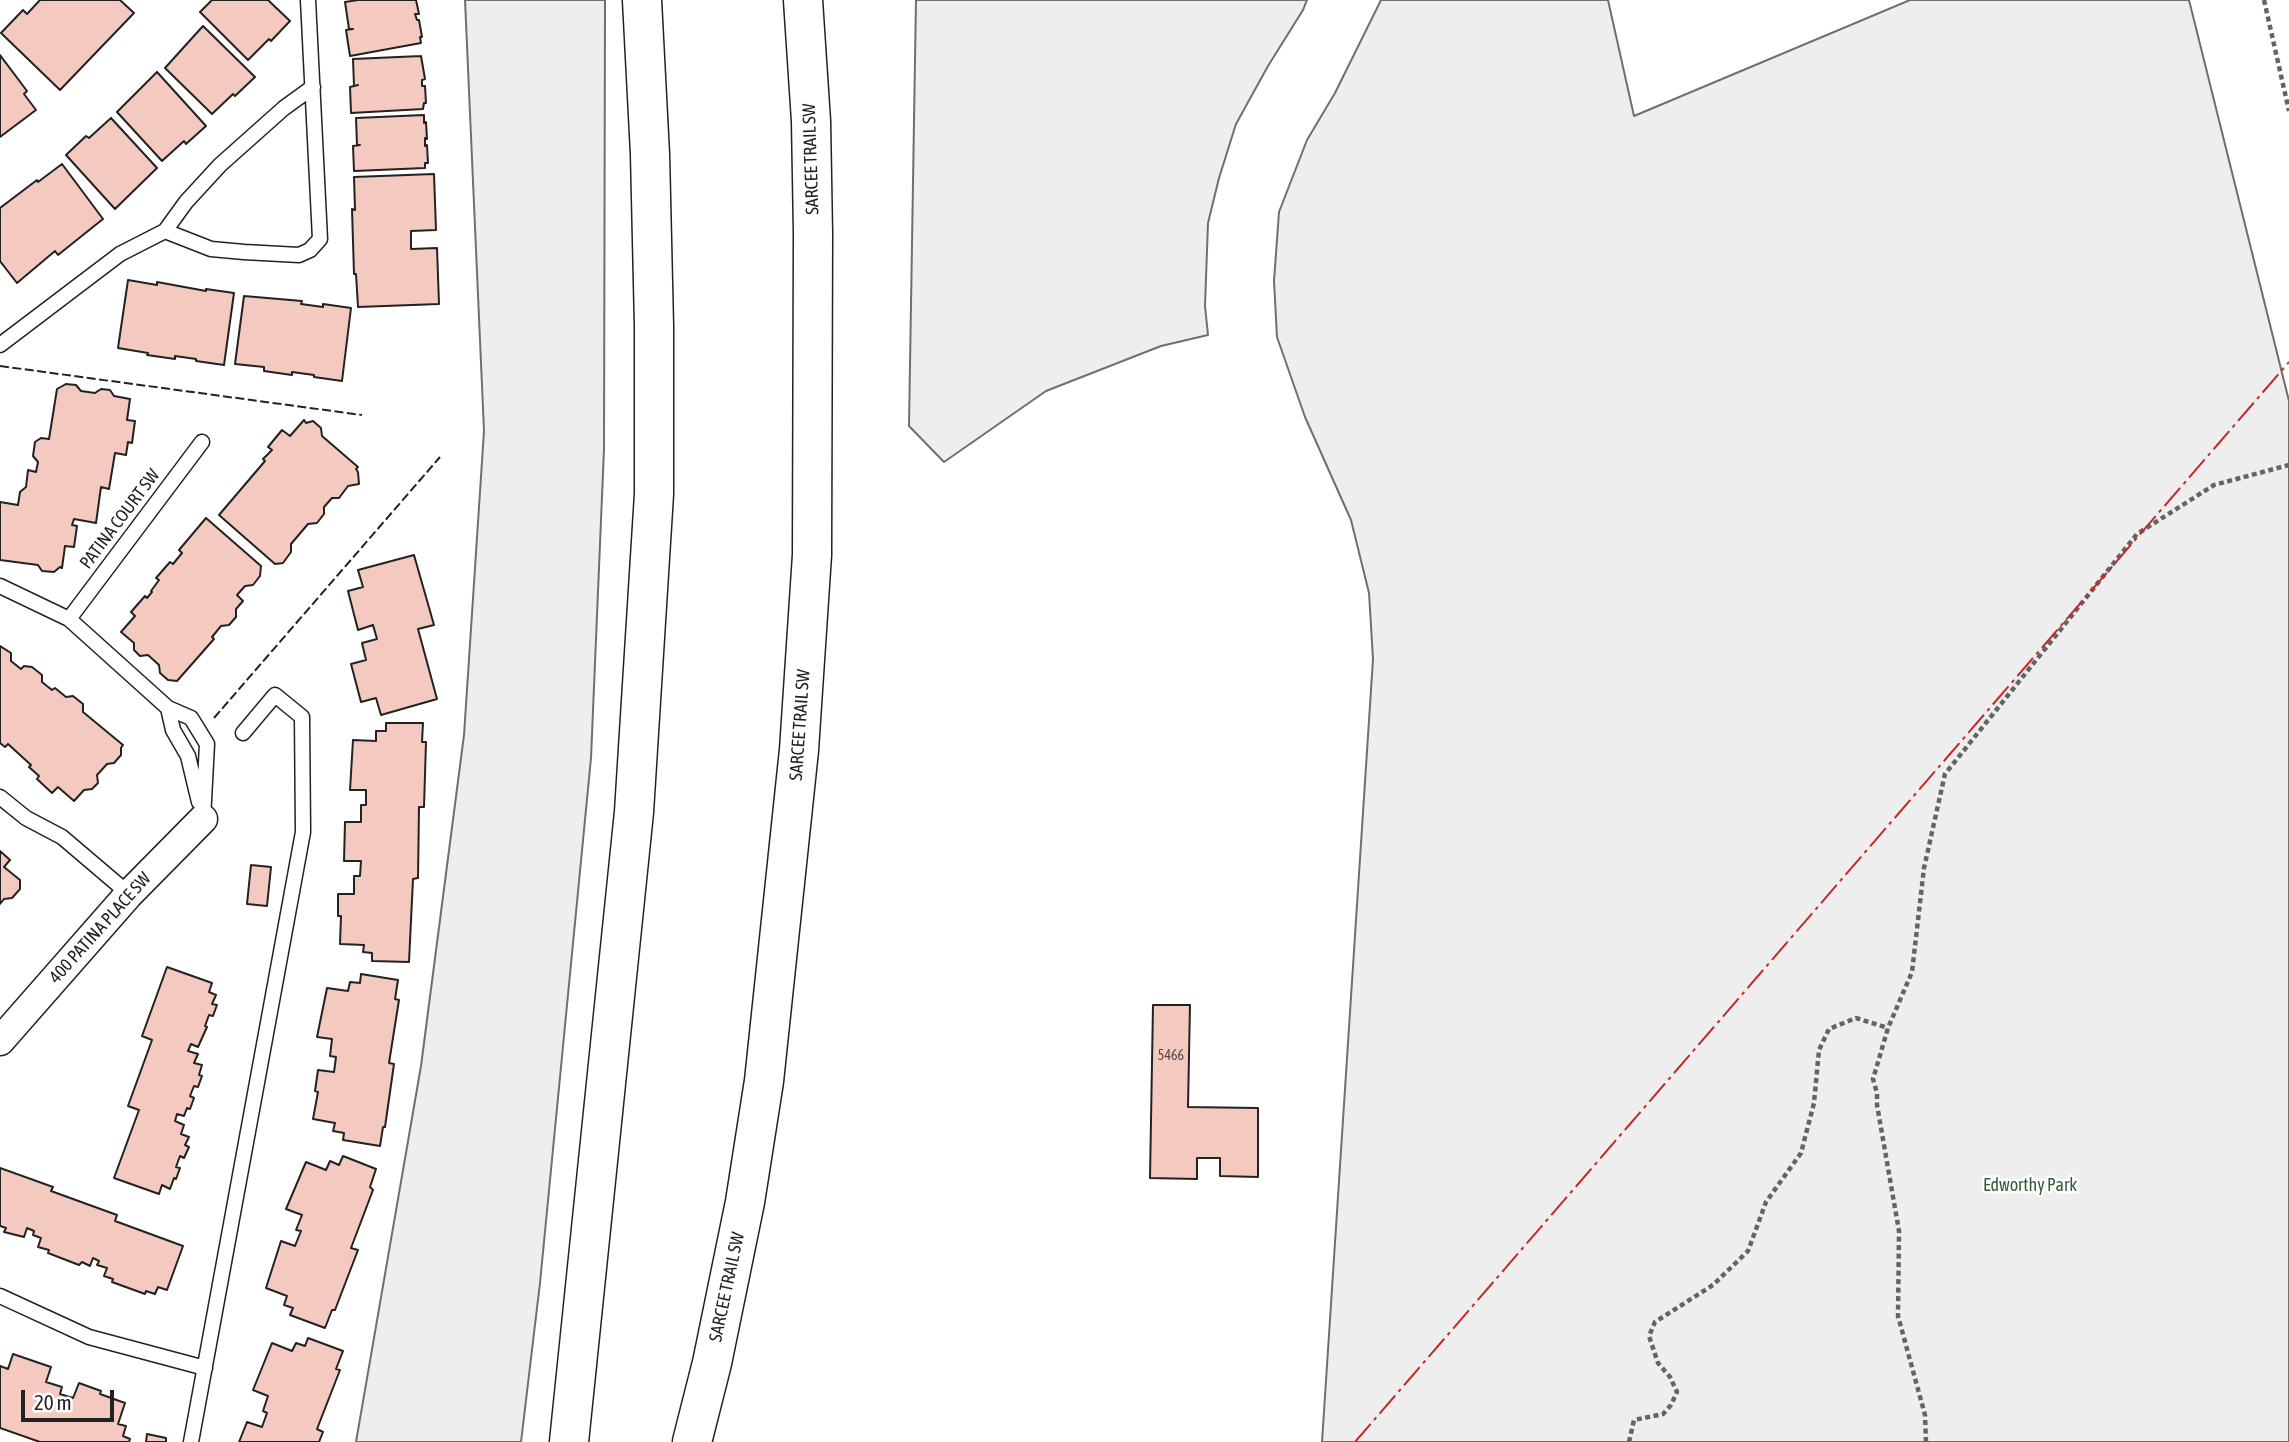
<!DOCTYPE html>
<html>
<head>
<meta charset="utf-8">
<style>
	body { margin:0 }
	#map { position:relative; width:2289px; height:1442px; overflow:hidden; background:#fff; font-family:"Asap Condensed",sans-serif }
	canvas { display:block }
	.scale { position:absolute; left:21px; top:1390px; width:93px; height:32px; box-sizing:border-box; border:4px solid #222; border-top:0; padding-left:9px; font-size:21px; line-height:24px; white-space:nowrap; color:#222; -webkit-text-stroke:5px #fff; paint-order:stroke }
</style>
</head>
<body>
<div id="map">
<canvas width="2289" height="1442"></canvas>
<div class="scale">20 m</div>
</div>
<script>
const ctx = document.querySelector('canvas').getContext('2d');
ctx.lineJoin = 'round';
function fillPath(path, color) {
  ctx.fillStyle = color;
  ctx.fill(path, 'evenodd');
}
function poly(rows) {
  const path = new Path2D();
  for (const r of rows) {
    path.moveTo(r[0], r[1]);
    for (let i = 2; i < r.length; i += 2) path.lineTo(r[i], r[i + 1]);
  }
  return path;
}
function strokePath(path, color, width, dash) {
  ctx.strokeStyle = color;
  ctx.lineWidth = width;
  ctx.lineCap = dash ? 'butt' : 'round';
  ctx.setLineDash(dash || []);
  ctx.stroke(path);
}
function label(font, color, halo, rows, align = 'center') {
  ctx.font = font + ' "Asap Condensed",sans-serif';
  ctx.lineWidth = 5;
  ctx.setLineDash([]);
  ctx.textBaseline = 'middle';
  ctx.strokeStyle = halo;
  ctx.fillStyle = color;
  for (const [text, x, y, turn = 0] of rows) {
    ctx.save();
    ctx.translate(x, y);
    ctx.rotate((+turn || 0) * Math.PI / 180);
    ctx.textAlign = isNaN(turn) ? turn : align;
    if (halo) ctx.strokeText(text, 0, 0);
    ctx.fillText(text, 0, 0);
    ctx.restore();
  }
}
const green = poly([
	[465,0,605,0,604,449,591,758,540,1283,521,1442,356,1442,421,1066,464,735,484,431,465,0],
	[916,0,1307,0,1303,10,1268,66,1236,124,1219,178,1208,223,1205,306,1208,335,1161,346,1046,391,944,462,909,426,916,0],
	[1381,0,1608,0,1634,116,1910,0,2189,0,2289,401,2289,1442,1322,1442,1373,659,1369,593,1351,520,1305,417,1277,337,1274,281,1279,212,1307,140,1335,93,1381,0]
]);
fillPath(green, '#eee');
strokePath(green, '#6f6f6f', 2);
const building = poly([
	[40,0,120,0,134,13,60,90,1,33,23,10,27,14,40,0],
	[212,0,268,0,290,21,271,41,269,39,248,60,200,12,212,0],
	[358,0,416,0,419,14,415,14,417,20,419,20,422,37,420,37,421,43,350,56,346,30,353,29,349,29,345,2,358,0],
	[203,26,255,77,235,96,233,94,212,114,165,68,203,26],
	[0,55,27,91,24,94,36,110,0,137,0,55],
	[421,56,425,79,422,80,422,86,425,86,426,103,424,103,423,109,351,113,350,87,358,85,354,86,353,59,421,56],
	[157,72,206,126,186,144,184,141,162,161,117,112,157,72],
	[424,115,424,123,426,122,427,139,425,138,425,146,427,145,428,163,425,163,425,168,354,171,353,146,360,145,357,145,356,118,424,115],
	[111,118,157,168,115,209,66,155,86,136,89,138,111,118],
	[62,164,103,219,58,255,55,251,17,283,0,261,0,208,37,180,38,182,62,164],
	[434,174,436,230,411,231,411,249,437,248,439,304,358,307,356,274,354,274,352,209,355,210,354,177,434,174],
	[128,280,157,285,157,282,206,291,206,289,234,293,224,365,196,361,196,359,175,356,175,359,147,355,148,353,118,348,128,280],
	[244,296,302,301,301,304,323,307,323,304,351,308,342,381,314,377,314,375,292,372,292,375,264,371,264,367,235,364,244,296],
	[66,384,76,385,81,391,95,393,101,389,110,390,114,396,130,399,127,420,135,421,132,443,128,442,126,455,115,453,109,489,101,487,96,523,74,519,72,525,77,526,74,547,65,546,62,568,60,567,54,572,42,571,38,565,0,560,0,502,18,505,20,492,26,487,28,470,36,472,38,462,33,456,35,442,41,438,49,439,57,389,66,384],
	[304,420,306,423,313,421,321,428,322,436,358,467,356,469,358,472,359,484,348,486,339,498,332,498,324,507,324,514,317,523,308,524,291,544,291,552,283,563,275,564,219,515,265,461,263,459,272,450,268,447,282,430,290,436,304,420],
	[206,518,261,566,260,576,253,585,245,586,237,595,243,601,236,609,236,617,229,625,221,626,212,637,214,639,177,681,168,680,160,673,159,665,148,655,140,656,134,650,134,643,121,632,135,616,131,612,145,596,147,598,152,592,151,591,159,580,156,578,170,562,173,564,182,553,179,550,206,518],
	[414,555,434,625,418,629,437,699,381,715,376,698,361,702,351,664,366,660,362,643,377,639,373,625,358,630,348,591,363,587,358,570,414,555],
	[0,646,11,653,11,661,21,669,24,666,32,667,42,675,42,682,52,690,55,688,66,697,73,696,83,704,83,712,123,745,121,748,121,755,114,763,107,764,97,775,98,783,92,789,84,790,74,801,58,787,52,793,37,779,39,776,29,767,31,765,8,744,5,747,0,743,0,646],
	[386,723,423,723,422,742,426,742,424,807,419,807,418,878,413,879,409,962,372,961,372,953,363,952,364,945,340,944,341,916,338,916,338,894,354,894,354,876,360,876,361,861,344,861,345,822,361,822,361,805,366,805,366,790,350,790,353,740,376,741,376,731,386,731,386,723],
	[0,851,10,860,4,867,20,880,20,889,12,898,4,899,0,904,0,851],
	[251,865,271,867,267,906,247,904,251,865],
	[167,967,212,983,209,992,216,995,212,1004,217,1005,213,1016,209,1015,205,1026,207,1027,198,1047,191,1044,188,1051,198,1054,194,1063,202,1065,199,1075,202,1076,198,1087,194,1086,190,1096,194,1098,190,1109,187,1108,184,1116,177,1114,175,1121,184,1125,181,1134,189,1137,185,1145,189,1147,184,1158,180,1156,176,1167,180,1168,176,1179,174,1178,170,1189,162,1185,159,1194,114,1178,139,1110,128,1106,152,1040,142,1036,167,967],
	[361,974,398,980,395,999,399,1000,389,1063,394,1064,385,1127,383,1127,380,1146,343,1140,344,1133,333,1131,335,1123,313,1119,318,1092,315,1091,318,1070,334,1072,336,1057,330,1056,332,1039,317,1037,327,988,348,991,350,982,360,983,361,974],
	[1153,1005,1190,1005,1188,1107,1258,1108,1258,1177,1220,1176,1220,1158,1197,1158,1197,1179,1150,1178,1153,1005],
	[343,1156,376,1169,370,1187,373,1190,351,1248,358,1250,335,1310,332,1310,325,1328,290,1315,293,1308,284,1305,287,1296,266,1288,281,1241,295,1246,301,1231,296,1230,302,1215,286,1209,306,1162,326,1170,330,1161,339,1165,343,1156],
	[0,1168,53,1187,51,1191,117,1215,115,1221,183,1246,167,1290,158,1287,155,1294,146,1291,145,1294,112,1282,113,1279,104,1276,107,1268,97,1265,99,1261,93,1258,90,1266,82,1262,79,1265,48,1253,49,1250,38,1247,41,1238,33,1235,34,1231,27,1228,24,1237,4,1232,6,1228,0,1226,0,1168],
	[308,1338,343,1351,336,1369,340,1370,317,1429,323,1432,319,1442,239,1442,247,1422,262,1427,267,1413,263,1411,268,1396,253,1390,272,1343,292,1351,296,1343,305,1346,308,1338],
	[13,1354,51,1367,46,1382,62,1387,60,1394,73,1398,79,1383,101,1391,100,1394,125,1403,118,1424,126,1426,123,1436,130,1439,129,1442,40,1442,0,1428,0,1366,8,1369,13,1354],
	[147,1434,166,1438,166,1442,146,1442,147,1434]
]);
fillPath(building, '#f3c9c0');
strokePath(building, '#222', 2);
const lane = poly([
	[165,231,211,249,244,252,299,255,310,250,320,239,308,0],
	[0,345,120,254,165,231,186,202,220,165,284,108,313,87],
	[0,586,69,619,168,708,191,718,207,744,203,819],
	[69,619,202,442],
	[168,708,173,730,188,756,199,802],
	[0,797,26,818,62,837,129,894],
	[0,1296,89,1337,205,1368],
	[191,1442,303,832,302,717,275,695,243,733]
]);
const street = poly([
	[0,1041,129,894,203,819]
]);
const highway = poly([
	[569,1442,634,812,654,494,654,326,650,154,642,0],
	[692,1442,712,1363,745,1202,764,1081,799,750,812,555,813,233,811,121,803,0]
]);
strokePath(lane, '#222', 17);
strokePath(street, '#222', 31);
strokePath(highway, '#222', 41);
strokePath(poly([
	[2264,0,2289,111],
	[1629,1442,1634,1420,1663,1414,1671,1405,1677,1392,1670,1377,1658,1363,1649,1336,1655,1322,1713,1285,1748,1251,1766,1202,1801,1153,1814,1103,1819,1050,1829,1029,1856,1018,1888,1028],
	[1926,1442,1925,1415,1898,1316,1899,1231,1877,1105,1877,1093,1873,1079,1888,1028,1912,972,1924,868,1945,774,2137,534,2214,485,2289,465]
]), '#646464', 4.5, [5, 3.5]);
strokePath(lane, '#fff', 14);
strokePath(street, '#fff', 28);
strokePath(highway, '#fff', 38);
strokePath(poly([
	[0,366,362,415],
	[214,718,440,457]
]), '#222', 2, [9, 3.5]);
strokePath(poly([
	[1355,1442,2289,362]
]), '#c62828', 2, [24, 5, 3.5, 5]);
label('14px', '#564c4a', null, [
	["5466",1171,1056]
]);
label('18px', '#222', '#fff', [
	["SARCEE TRAIL SW",811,159,-92],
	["PATINA COURT SW",120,519,-53],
	["SARCEE TRAIL SW",800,725,-86],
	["400 PATINA PLACE SW",100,928,-48],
	["SARCEE TRAIL SW",727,1287,-78]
]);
label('18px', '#2f5e38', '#fff', [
	["Edworthy Park",2030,1185]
]);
</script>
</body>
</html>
